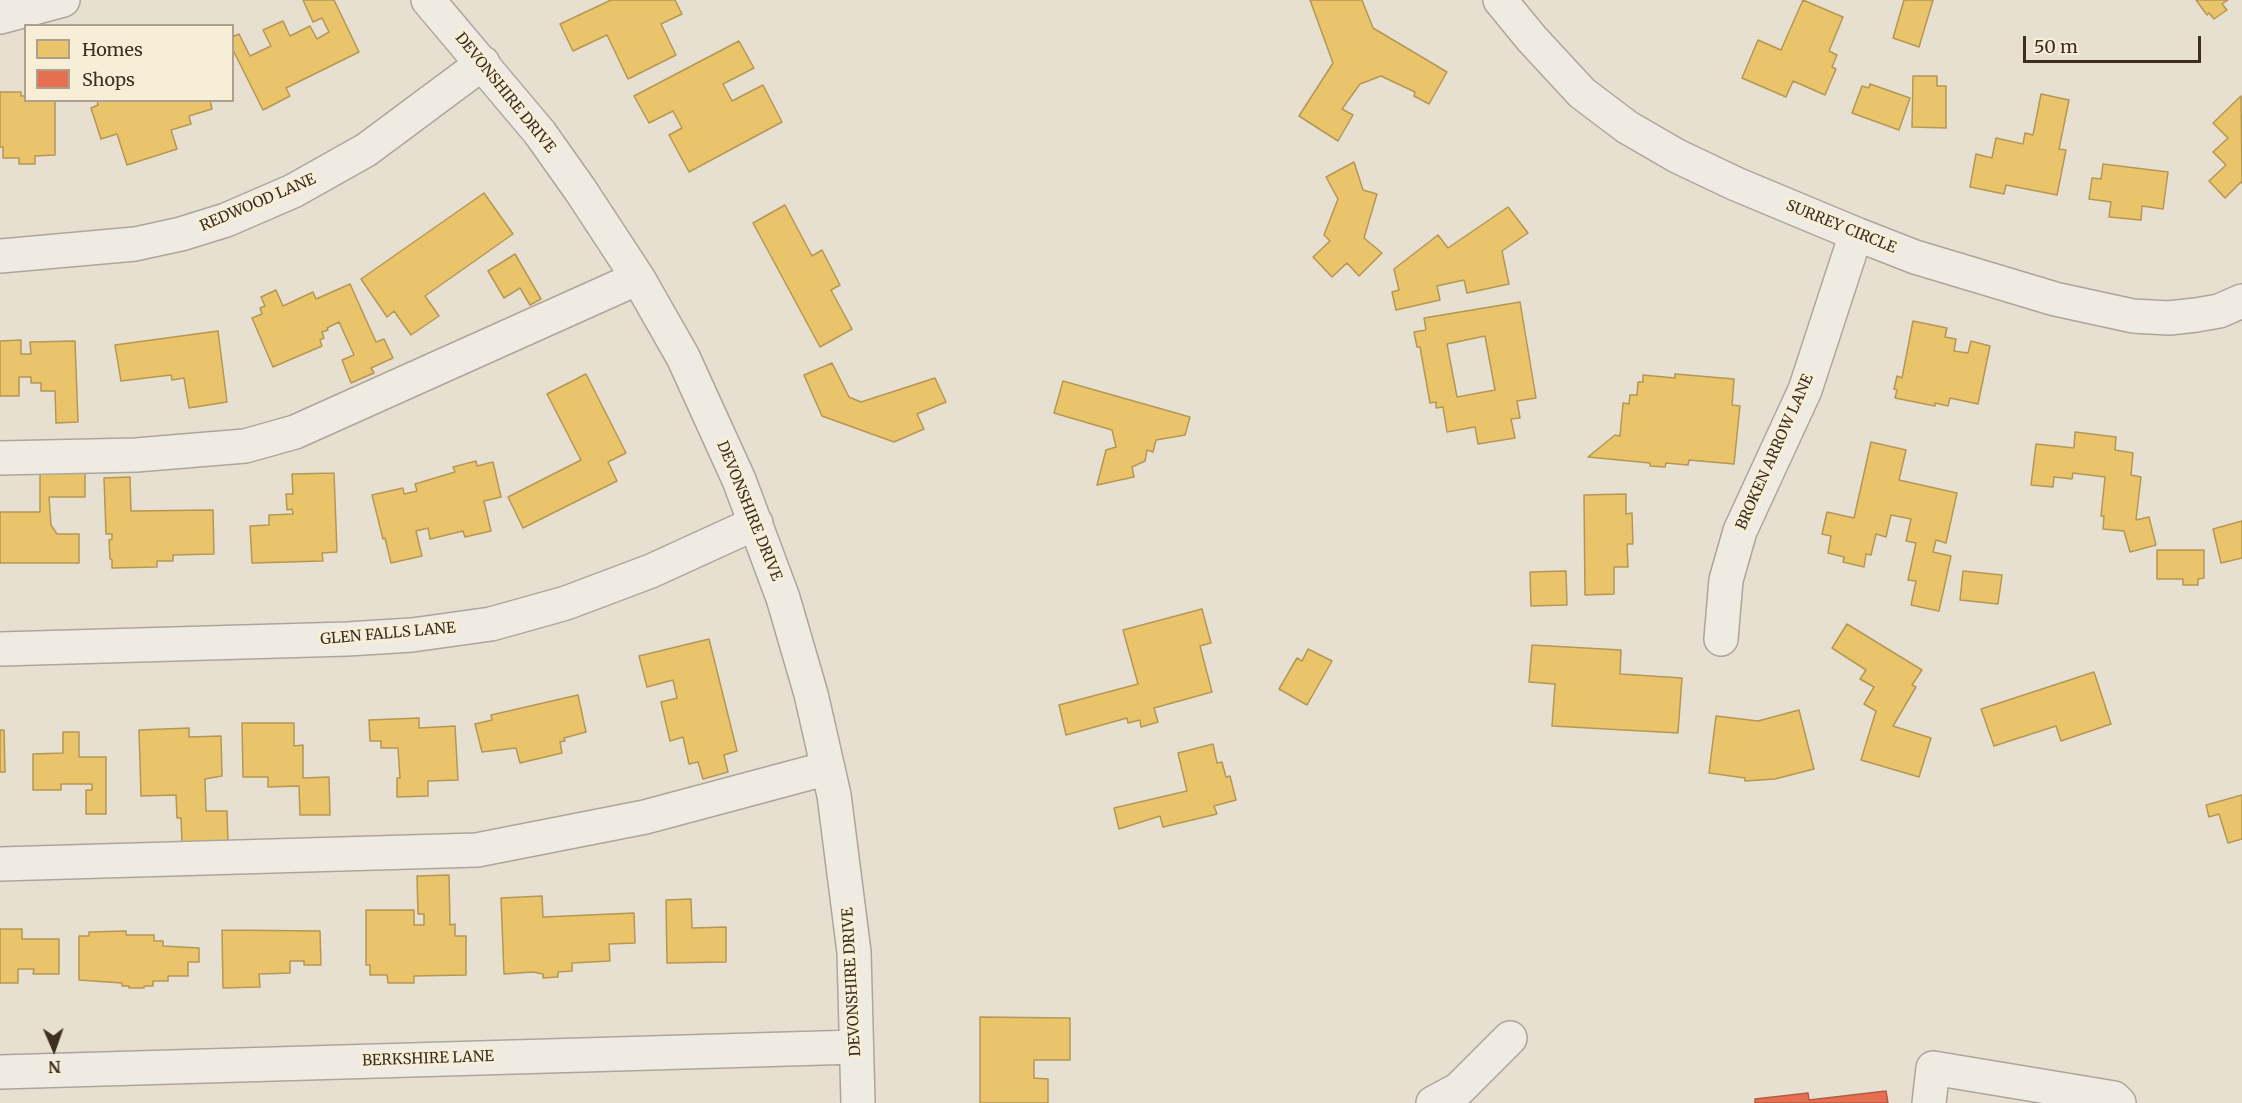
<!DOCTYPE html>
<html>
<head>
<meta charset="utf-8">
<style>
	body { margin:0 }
	#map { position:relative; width:2242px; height:1103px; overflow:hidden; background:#e7e0d1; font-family:Merriweather,serif }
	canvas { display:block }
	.legend { position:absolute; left:24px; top:24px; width:210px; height:78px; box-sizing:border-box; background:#f7eed8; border:2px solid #ada18e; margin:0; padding:8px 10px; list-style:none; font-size:18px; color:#3d2e20 }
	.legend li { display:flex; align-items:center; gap:12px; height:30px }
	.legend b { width:30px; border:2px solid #ada18e }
	.north { position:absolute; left:24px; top:1019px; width:60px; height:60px; -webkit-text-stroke:4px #f7eed8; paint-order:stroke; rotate:178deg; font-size:16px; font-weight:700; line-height:24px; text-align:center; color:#3d2e20 }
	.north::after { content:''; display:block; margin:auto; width:21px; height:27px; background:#3d2e20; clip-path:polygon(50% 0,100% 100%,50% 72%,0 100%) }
	.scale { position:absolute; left:2023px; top:36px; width:178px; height:27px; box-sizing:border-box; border:3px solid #3d2e20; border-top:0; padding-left:8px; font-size:18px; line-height:21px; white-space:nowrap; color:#3d2e20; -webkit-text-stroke:4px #f7eed8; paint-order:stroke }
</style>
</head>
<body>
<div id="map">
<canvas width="2242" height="1103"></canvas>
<ul class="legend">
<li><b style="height:16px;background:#e9c46a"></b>Homes</li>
<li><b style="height:16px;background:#e76f51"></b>Shops</li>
</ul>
<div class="north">N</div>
<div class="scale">50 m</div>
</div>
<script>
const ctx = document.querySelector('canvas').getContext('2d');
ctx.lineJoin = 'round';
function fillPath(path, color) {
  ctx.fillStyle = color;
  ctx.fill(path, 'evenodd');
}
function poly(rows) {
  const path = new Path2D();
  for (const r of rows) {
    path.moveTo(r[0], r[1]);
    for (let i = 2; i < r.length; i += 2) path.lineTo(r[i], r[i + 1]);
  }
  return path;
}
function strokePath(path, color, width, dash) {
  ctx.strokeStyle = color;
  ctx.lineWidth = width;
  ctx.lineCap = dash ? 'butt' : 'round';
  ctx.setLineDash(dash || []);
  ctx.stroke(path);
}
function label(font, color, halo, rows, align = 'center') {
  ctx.font = font + ' Merriweather,serif';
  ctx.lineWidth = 6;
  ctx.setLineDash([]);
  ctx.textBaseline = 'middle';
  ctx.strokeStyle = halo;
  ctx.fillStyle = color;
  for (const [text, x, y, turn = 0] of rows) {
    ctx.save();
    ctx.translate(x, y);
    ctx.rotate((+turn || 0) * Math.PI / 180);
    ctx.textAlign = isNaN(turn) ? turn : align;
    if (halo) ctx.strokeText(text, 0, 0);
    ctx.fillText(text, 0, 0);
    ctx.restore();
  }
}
const homes = poly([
	[303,0,334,0,359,52,286,88,290,96,263,110,232,48,232,37,239,34,250,56,271,46,263,30,283,21,290,36,310,26,317,39,329,32,322,18,313,22,303,0],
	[611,0,675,0,682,14,661,24,676,55,628,79,607,35,573,51,560,24,611,0],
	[1310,0,1362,0,1373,28,1447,72,1429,104,1414,96,1415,92,1381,76,1360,84,1342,109,1353,115,1338,141,1299,116,1333,63,1310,0],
	[1803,0,1843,17,1829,51,1837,55,1832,67,1836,69,1825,95,1793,81,1786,97,1742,78,1758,40,1781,50,1803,0],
	[1904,0,1933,0,1919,47,1893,38,1904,0],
	[2196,0,2228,0,2222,4,2227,10,2214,19,2209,13,2207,15,2196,0],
	[739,41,754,68,723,84,732,101,763,85,782,122,689,172,669,135,682,128,673,111,649,123,634,96,739,41],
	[1913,76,1937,76,1937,86,1946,86,1946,128,1912,127,1913,76],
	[1870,84,1910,98,1899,130,1852,113,1862,86,1869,88,1870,84],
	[0,92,21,92,21,96,26,96,26,100,55,100,55,155,35,156,35,164,19,164,19,158,3,158,3,147,0,147,0,92],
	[2041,94,2069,100,2059,149,2066,150,2057,195,2006,185,2004,194,1970,187,1976,154,1992,158,1996,138,2023,144,2025,133,2033,135,2041,94],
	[2241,96,2242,183,2241,182,2225,198,2209,181,2226,165,2213,152,2228,138,2213,123,2241,96],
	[97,100,210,100,212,109,189,116,191,124,171,130,177,149,127,165,117,134,101,139,91,108,98,105,97,100],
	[1354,162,1363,190,1377,194,1364,238,1382,253,1359,276,1347,263,1332,277,1313,257,1330,241,1324,235,1338,199,1326,177,1354,162],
	[2103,164,2168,172,2163,209,2142,206,2141,220,2109,217,2111,202,2089,199,2092,178,2101,179,2103,164],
	[484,193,513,234,425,296,439,316,411,335,394,311,387,317,361,279,484,193],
	[785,205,812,256,822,250,840,285,831,290,852,329,820,347,753,223,785,205],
	[1508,207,1528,233,1502,251,1509,284,1467,293,1464,280,1437,286,1440,300,1396,310,1392,292,1399,290,1394,269,1438,235,1448,248,1508,207],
	[515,254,541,299,530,305,520,288,504,298,488,271,515,254],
	[350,284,376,342,384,339,393,358,371,368,374,373,351,383,342,360,354,355,339,322,327,328,328,330,322,332,324,338,320,340,322,346,273,367,252,318,262,314,260,308,265,306,261,297,276,290,283,306,313,292,316,299,350,284],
	[1520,302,1536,398,1517,401,1520,418,1511,419,1515,438,1478,444,1475,427,1447,432,1443,407,1436,408,1436,402,1430,403,1420,347,1417,347,1414,332,1426,330,1424,318,1520,302],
	[1485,336,1495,390,1457,397,1447,344,1485,336],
	[1913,321,1947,328,1945,337,1956,339,1954,351,1968,353,1971,341,1990,346,1978,404,1950,398,1948,406,1935,403,1935,406,1895,398,1897,390,1894,389,1897,376,1902,378,1913,321],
	[218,331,227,402,189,408,184,378,172,380,171,375,121,381,115,345,218,331],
	[21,340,21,354,31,354,30,342,75,341,78,422,56,423,55,391,41,391,41,383,31,383,31,377,19,377,19,396,0,396,0,341,21,340],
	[832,363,849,397,861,402,935,378,946,402,917,414,924,429,894,442,822,416,804,375,832,363],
	[586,374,626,453,608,462,617,481,523,528,508,497,581,460,547,394,586,374],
	[1675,374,1734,379,1732,405,1740,406,1734,464,1689,460,1688,465,1666,463,1665,467,1650,466,1650,463,1588,457,1615,435,1620,436,1623,403,1629,404,1630,395,1637,395,1638,382,1643,382,1643,375,1675,378,1675,374],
	[1063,381,1190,417,1185,435,1156,440,1153,452,1147,450,1145,461,1132,467,1134,477,1097,485,1106,450,1116,447,1112,430,1054,413,1063,381],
	[2075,432,2116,437,2115,450,2133,453,2131,475,2141,477,2136,520,2149,517,2156,545,2130,552,2124,531,2103,529,2104,516,2101,516,2105,477,2073,473,2072,479,2054,477,2053,487,2031,485,2036,444,2074,448,2075,432],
	[1871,442,1906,450,1899,480,1957,493,1946,543,1936,540,1933,552,1951,556,1939,611,1911,605,1916,581,1908,580,1916,543,1906,541,1911,519,1891,515,1886,537,1876,534,1871,555,1866,554,1864,567,1843,562,1844,557,1828,553,1831,536,1822,534,1827,512,1854,518,1871,442],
	[476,461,477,466,493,462,501,497,484,501,491,531,465,537,463,531,430,539,428,528,416,531,422,556,391,563,385,538,383,539,372,495,403,488,404,494,417,491,415,484,455,472,453,467,476,461],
	[85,469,85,497,49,497,51,525,57,534,79,534,79,563,0,563,0,512,40,512,40,470,85,469],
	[334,473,337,552,322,553,323,561,252,563,250,526,269,525,269,515,293,514,292,509,287,510,286,494,293,494,292,474,334,473],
	[130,477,131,511,213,510,214,554,173,555,173,561,157,561,157,567,112,568,112,560,110,559,109,540,112,539,112,534,106,534,104,478,130,477],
	[1626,494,1626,514,1632,513,1633,544,1627,544,1628,567,1614,567,1614,594,1585,595,1584,495,1626,494],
	[2242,521,2242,558,2221,563,2213,529,2242,521],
	[2157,550,2204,550,2204,578,2198,579,2198,585,2183,585,2183,579,2157,579,2157,550],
	[1566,571,1567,605,1531,606,1530,572,1566,571],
	[1963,571,2002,575,1998,604,1960,600,1963,571],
	[1202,609,1211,643,1200,646,1212,692,1154,708,1158,722,1141,727,1140,720,1128,723,1127,718,1066,735,1059,705,1138,684,1123,630,1202,609],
	[1847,624,1922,670,1912,685,1916,687,1893,726,1931,738,1919,777,1861,760,1876,711,1864,704,1874,687,1860,679,1866,670,1832,648,1847,624],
	[709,639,737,751,724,755,728,772,703,779,698,762,689,764,683,737,670,741,661,702,677,698,673,680,647,687,639,656,709,639],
	[1532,645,1621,650,1620,674,1682,678,1678,733,1552,726,1555,684,1529,682,1532,645],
	[1308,649,1332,661,1307,705,1279,689,1297,658,1302,661,1308,649],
	[2094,672,2111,724,2061,741,2056,726,1994,746,1981,709,2094,672],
	[578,695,586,732,564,738,565,741,560,742,562,753,520,763,516,748,482,752,475,724,492,720,491,715,578,695],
	[1799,710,1814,769,1775,779,1745,781,1745,778,1709,773,1716,716,1758,721,1799,710],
	[419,718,419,728,455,726,458,780,428,781,428,796,397,797,397,778,400,778,398,748,381,748,381,741,370,741,369,720,419,718],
	[242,723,294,723,294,746,303,745,303,778,329,777,330,815,300,815,299,786,268,787,268,777,243,777,242,723],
	[189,728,189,737,221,736,222,776,205,779,206,811,227,811,228,842,182,843,181,818,177,818,176,795,141,796,139,730,189,728],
	[0,730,4,730,5,772,0,772,0,730],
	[63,732,79,732,79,757,106,757,106,814,86,814,86,790,92,790,92,784,61,784,61,790,33,790,33,754,63,753,63,732],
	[1213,744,1217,763,1222,762,1226,777,1230,776,1236,800,1214,806,1217,814,1163,827,1160,816,1119,829,1114,808,1187,791,1178,753,1213,744],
	[2242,795,2242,839,2228,843,2219,814,2209,817,2206,805,2242,795],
	[449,875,450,925,455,924,455,936,466,936,466,975,414,976,414,983,388,983,387,975,370,975,370,965,366,965,366,910,414,910,414,925,424,925,424,914,418,914,417,876,449,875],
	[542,896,543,917,634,913,635,943,609,944,610,961,572,963,572,971,558,972,558,977,543,978,543,974,533,972,504,974,501,898,542,896],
	[691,899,692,928,726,927,726,962,667,963,666,900,691,899],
	[0,929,22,929,22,939,59,939,59,974,33,974,34,969,18,969,18,983,0,983,0,929],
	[222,930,320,931,321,965,304,965,304,961,290,961,290,973,259,974,260,987,223,988,222,930],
	[126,931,126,935,154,935,154,941,163,941,163,946,199,948,199,962,188,962,188,976,168,976,168,981,153,981,153,986,144,986,144,988,129,988,129,986,122,986,122,983,79,980,79,936,89,936,89,932,126,931],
	[980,1017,1070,1018,1070,1060,1034,1060,1034,1078,1048,1079,1048,1103,980,1103,980,1017]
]);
fillPath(homes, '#e9c46a');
strokePath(homes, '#b59754', 1.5);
const shops = poly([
	[1886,1091,1888,1103,1755,1103,1755,1099,1808,1093,1809,1100,1886,1091]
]);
fillPath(shops, '#e76f51');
strokePath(shops, '#b45c42', 1.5);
const minor = poly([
	[428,0,540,133,581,191,638,278,683,357,739,480,783,598,811,694,834,795,854,952,858,1103],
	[1500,0,1532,39,1582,93,1627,127,1677,156,1736,184,1856,234,1915,257,2055,299,2133,316,2169,318,2196,315,2219,311,2242,301],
	[0,17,63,0],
	[0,256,135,244,181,234,226,220,293,191,366,150,483,63],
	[0,458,136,455,245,446,295,432,638,278],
	[1721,639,1726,580,1740,531,1805,390,1856,234],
	[0,649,347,639,412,635,491,624,566,603,651,571,756,523],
	[0,864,477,850,645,817,828,768],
	[0,1072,856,1047],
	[1433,1103,1459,1089,1510,1038],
	[1929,1103,1933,1068,2114,1098,2119,1103]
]);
strokePath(minor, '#ada599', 36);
strokePath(minor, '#efebe3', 33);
label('15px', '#3d2e20', '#f7eed8', [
	["DEVONSHIRE DRIVE",505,93,51],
	["REDWOOD LANE",258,203,-23],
	["SURREY CIRCLE",1841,227,22],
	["BROKEN ARROW LANE",1775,452,-66],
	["DEVONSHIRE DRIVE",749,511,68],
	["GLEN FALLS LANE",388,634,-5],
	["DEVONSHIRE DRIVE",852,982,-93],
	["BERKSHIRE LANE",428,1059,-2]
]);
</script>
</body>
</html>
